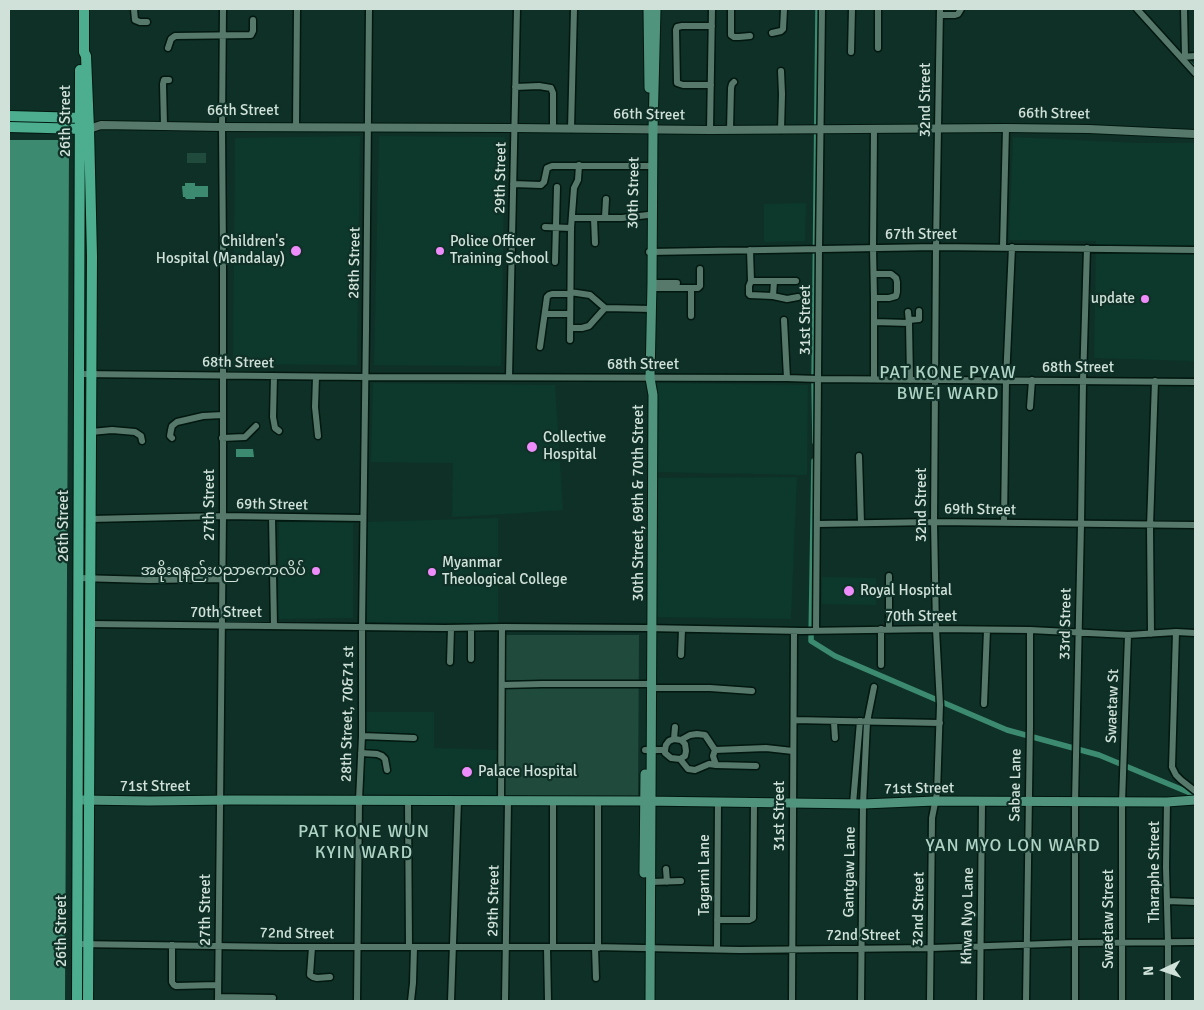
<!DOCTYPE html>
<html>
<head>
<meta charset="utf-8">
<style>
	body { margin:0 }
	#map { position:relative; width:1204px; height:1010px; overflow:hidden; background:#0f3026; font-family:Signika,sans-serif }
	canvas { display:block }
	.frame { position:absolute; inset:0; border:10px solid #cfe1d9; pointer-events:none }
	.north { position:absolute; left:1139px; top:945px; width:50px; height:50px; -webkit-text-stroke:4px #0f3026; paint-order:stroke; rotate:267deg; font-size:14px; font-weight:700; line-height:20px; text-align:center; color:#cfe1d9 }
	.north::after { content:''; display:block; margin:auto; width:18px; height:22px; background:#cfe1d9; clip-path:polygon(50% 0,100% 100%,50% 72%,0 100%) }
</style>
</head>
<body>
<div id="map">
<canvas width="1204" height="1010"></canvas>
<div class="frame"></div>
<div class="north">N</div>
</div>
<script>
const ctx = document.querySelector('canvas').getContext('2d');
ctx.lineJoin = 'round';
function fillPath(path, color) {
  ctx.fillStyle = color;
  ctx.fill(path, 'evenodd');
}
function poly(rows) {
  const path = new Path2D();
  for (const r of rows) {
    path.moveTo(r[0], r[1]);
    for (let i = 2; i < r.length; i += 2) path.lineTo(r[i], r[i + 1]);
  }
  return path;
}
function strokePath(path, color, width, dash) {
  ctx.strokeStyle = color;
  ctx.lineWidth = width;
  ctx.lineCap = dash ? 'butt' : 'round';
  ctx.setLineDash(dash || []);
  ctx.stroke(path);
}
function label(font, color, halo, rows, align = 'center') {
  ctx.font = font + ' Signika,"Noto Sans Myanmar",sans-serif';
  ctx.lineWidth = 4.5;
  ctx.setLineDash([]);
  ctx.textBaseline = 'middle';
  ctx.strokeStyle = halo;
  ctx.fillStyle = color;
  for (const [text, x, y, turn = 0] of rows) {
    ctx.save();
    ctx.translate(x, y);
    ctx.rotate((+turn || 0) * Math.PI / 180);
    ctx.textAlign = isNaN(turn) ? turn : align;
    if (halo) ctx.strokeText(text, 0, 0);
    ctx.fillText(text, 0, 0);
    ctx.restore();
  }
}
fillPath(poly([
	[360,136,357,365,233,364,235,138],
	[379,136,505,137,501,366,374,365],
	[1013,137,1138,143,1195,143,1195,361,1094,358,1096,241,1009,240],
	[806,203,805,241,764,242,764,204],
	[373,383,555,385,563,510,507,514,452,517,453,463,371,462],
	[655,383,808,385,807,475,655,472],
	[797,477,791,619,648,617,647,478],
	[498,518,498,623,366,622,367,522],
	[279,522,353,523,353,618,278,619],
	[822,577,876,578,876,605,822,604],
	[365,712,434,712,434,748,500,750,498,796,364,794]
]), '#0c392b');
fillPath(poly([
	[187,153,206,153,206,163,187,163],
	[505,635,639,635,638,797,502,796]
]), '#204b3c');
fillPath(poly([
	[9,140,64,140,67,143,69,150,65,1001,9,1001],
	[185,183,195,183,195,186,208,186,208,197,195,197,195,199,186,199,185,197,183,197,182,186,185,186],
	[236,449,253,449,254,457,236,457]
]), '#3c8b71');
strokePath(poly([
	[1189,61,1195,67]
]), '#3c8b71', 2);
strokePath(poly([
	[815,442,814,382,818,9],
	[814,461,811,641,835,656,1007,730,1099,755,1195,795]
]), '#3c8b71', 5.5);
const minor = poly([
	[134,9,135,20,140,22,147,22],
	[731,9,731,35,734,37,739,37,750,36],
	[1137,9,1195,73],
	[1184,9,1185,56],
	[940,15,955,15,958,14,961,9],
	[772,33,781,31,783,29,784,9],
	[168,48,171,39,175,36,251,35,253,31,253,20],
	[878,48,878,9],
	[851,52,852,9],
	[1182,57,1195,56],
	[711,85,683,85,677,83,676,30,677,27,682,26,712,26],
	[515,87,539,86,551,88,553,93,553,128],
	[164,126,163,84,164,80,169,80],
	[296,127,297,9],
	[571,129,574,9],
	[710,130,712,9],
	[730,130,731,88,732,84,734,82],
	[781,130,782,94,781,71],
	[513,184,541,185,544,182,547,168,552,166,648,166],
	[605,217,606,199],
	[572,218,622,218,648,215],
	[594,218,595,243],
	[545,227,571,228],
	[1003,247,1006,128],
	[750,250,751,281,796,281],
	[649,252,936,247,1195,250],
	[555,262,557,187],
	[874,274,891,274,896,278,897,282,897,292,896,296,889,298,874,298],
	[751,281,749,286,749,294,750,295,773,296,774,281],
	[652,283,677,283],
	[652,288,698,288,700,286,700,269],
	[691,289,691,316],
	[570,292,590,295,605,308,652,309],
	[773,296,787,299,798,297],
	[908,312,909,323],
	[545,314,570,314],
	[784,320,787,378],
	[909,320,919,319,919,311],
	[874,322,909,323,910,380],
	[570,328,582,328,589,326,605,308],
	[570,340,571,228,574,188,578,180,579,165],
	[540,347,547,297,549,295,552,294,570,294],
	[79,374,365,377,787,378,818,379,1195,382],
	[274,376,273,417,275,428,279,431],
	[316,377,315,407,318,436],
	[509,377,517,9],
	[874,379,874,298,873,248,874,129],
	[1030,407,1032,380],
	[91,432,112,430,135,432,141,436,142,441],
	[172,438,170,436,171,430,172,426,177,422,203,416,223,415],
	[222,438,245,437,256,426],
	[859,456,861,523],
	[272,517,274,626],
	[90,519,223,516,363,518],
	[1004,522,1006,380,1012,247],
	[818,524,934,522,1195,525],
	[79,578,149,580,222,579],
	[90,624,445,628,502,627,646,628,802,631,936,629,1030,630,1128,635,1176,632,1195,633],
	[881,629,881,665],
	[889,629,889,576],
	[816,631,819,249,822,9],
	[1176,632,1172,767,1176,775,1181,780,1195,791],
	[1151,634,1150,526,1155,381],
	[681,655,682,629],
	[471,659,471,628],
	[450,662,451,628],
	[502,685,542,684,651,684],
	[651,688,710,688,752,691],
	[984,704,987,630],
	[794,720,940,723],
	[834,722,835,738],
	[362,736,414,738],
	[674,739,675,727],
	[681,740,685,744,686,751,685,756,680,759,671,758,665,753,665,750,666,745,669,741,674,739,681,740,690,735,697,734,705,735,715,750],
	[645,750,665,750],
	[361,753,377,754,382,756,385,759,387,770],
	[680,759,688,769,695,770,709,764,716,765,713,756,715,750,766,748,793,751],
	[716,765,756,766],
	[408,801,409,947],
	[501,801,502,627],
	[598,801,598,948],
	[1167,802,1166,867,1168,942,1168,1001],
	[853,804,860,721],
	[666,869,667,882],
	[650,882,681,881],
	[1167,901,1195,902],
	[717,920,749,920,753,918,754,802],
	[77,944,281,947,595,947,740,950,931,948,1076,943,1195,942],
	[172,945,172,982,174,985,176,986,218,985],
	[312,947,310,975,313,977,317,978,330,977],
	[553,947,553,801],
	[595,947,596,978],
	[547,948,548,1001],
	[717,949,718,802],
	[218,997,273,998],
	[218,1001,223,516,223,255,222,127,223,9],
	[357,1001,359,800,362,736,362,627,366,329,369,9],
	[411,1001,413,983,414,947],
	[451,1001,458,801],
	[505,1001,508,801],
	[792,1001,794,631],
	[861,1001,863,804,867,722,874,687],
	[930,1001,932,818,937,793,940,705,936,629,934,522,936,247,940,9],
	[980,1001,982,802],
	[1026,1001,1030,726,1030,630],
	[1075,1001,1075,802,1081,524,1083,381,1087,248],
	[1122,1001,1122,802,1128,635]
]);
const tertiary = poly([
	[89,129,101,125,222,127,514,128,710,130,1006,128,1089,129,1195,134]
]);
const secondary = poly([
	[648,9,649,88],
	[82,800,149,801,231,800,644,801,863,804,935,801,1167,802,1195,800],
	[644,873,645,774],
	[650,1001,653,395,650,378,652,283,653,130,656,9]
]);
const primary = poly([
	[84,9,84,52,86,56,89,129,92,256,88,1001],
	[9,116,85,118],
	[9,127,85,129],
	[77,1001,80,70]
]);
strokePath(minor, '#01170f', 9);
strokePath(tertiary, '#01170f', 10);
strokePath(secondary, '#01170f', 11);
strokePath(primary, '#01170f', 12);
strokePath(minor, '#56796b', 6);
strokePath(tertiary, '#56796b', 8);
strokePath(secondary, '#51947d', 9);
strokePath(primary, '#4cae8f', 10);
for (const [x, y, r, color] of [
	[296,251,6,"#ed8cfa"],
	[440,251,5,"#ed8cfa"],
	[1145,299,5,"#ed8cfa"],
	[532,447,6,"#ed8cfa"],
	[316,571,5,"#ed8cfa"],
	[432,572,5,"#ed8cfa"],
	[849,591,6,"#ed8cfa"],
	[467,772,6,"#ed8cfa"]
]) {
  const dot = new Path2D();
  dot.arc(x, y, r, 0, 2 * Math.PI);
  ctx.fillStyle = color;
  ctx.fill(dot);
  strokePath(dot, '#0f3026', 2);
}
label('15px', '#cfe1d9', '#0f3026', [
	["32nd Street",926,100,-90],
	["66th Street",243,111],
	["66th Street",1054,114,1],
	["66th Street",649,115,1],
	["26th Street",66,121,-90],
	["29th Street",501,178,-89],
	["30th Street",634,193,-89],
	["67th Street",921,235],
	["28th Street",355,263,-89],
	["31st Street",806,320,-90],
	["68th Street",238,363,1],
	["68th Street",643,365],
	["68th Street",1078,368],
	["30th Street, 69th & 70th Street",639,503,-90],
	["27th Street",210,505,-90],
	["69th Street",272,505,1],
	["32nd Street",922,505,-90],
	["69th Street",980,510,1],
	["26th Street",64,526,-90],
	["70th Street",226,613],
	["70th Street",921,617],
	["33rd Street",1066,624,-89],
	["Swaetaw St",1113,706,-88],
	["28th Street, 70&71 st",348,714,-89],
	["Sabae Lane",1016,785,-89],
	["71st Street",155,787],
	["71st Street",919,789,-1],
	["31st Street",780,816,-90],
	["Gantgaw Lane",850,872,-89],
	["Tharaphe Street",1155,872,-90],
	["Tagarni Lane",705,875,-90],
	["29th Street",494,901,-89],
	["32nd Street",919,909,-89],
	["27th Street",206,910,-90],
	["Khwa Nyo Lane",968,916,-89],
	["Swaetaw Street",1109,919,-90],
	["26th Street",62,931,-90],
	["72nd Street",297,934,1],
	["72nd Street",863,936]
]);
label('15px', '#cfe1d9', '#0f3026', [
	["Children's",285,242,"right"],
	["Hospital (Mandalay)",285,259,"right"],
	["Police Officer",450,242],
	["Training School",450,259],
	["update",1135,299,"right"],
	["Collective",543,438],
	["Hospital",543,455],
	["Myanmar",442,563],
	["Theological College",442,580],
	["အစိုးရနည်းပညာကောလိပ်",306,571,"right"],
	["Royal Hospital",860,591],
	["Palace Hospital",478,772]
], 'left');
ctx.letterSpacing = '1px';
label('18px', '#afd4c5', '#0f3026', [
	["PAT KONE PYAW",948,373],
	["BWEI WARD",948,394],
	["PAT KONE WUN",364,832],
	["KYIN WARD",364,853],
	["YAN MYO LON WARD",1013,846]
]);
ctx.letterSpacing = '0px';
</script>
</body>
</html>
